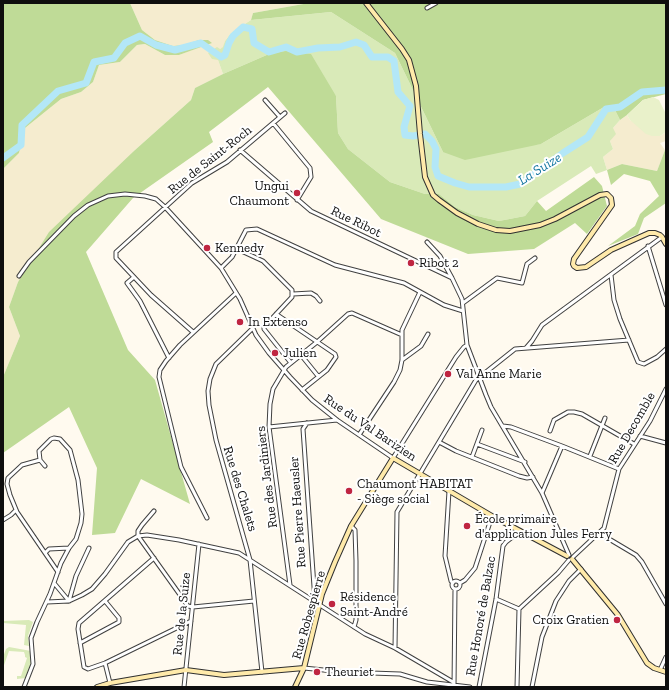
<!DOCTYPE html>
<html>
<head>
<meta charset="utf-8">
<style>
	body { margin:0 }
	#map { position:relative; width:669px; height:690px; overflow:hidden; background:#fffaef; font-family:"Zilla Slab",serif }
	canvas { display:block }
	.frame { position:absolute; inset:0; border:4px solid #0e0e0e; pointer-events:none }
</style>
</head>
<body>
<div id="map">
<canvas width="669" height="690"></canvas>
<div class="frame"></div>
</div>
<script>
const ctx = document.querySelector('canvas').getContext('2d');
ctx.lineJoin = 'round';
function fillPath(path, color) {
  ctx.fillStyle = color;
  ctx.fill(path, 'evenodd');
}
function poly(rows) {
  const path = new Path2D();
  for (const r of rows) {
    if (r.length === 3) {
      path.moveTo(r[0] + r[2], r[1]);
      path.arc(r[0], r[1], r[2], 0, 2 * Math.PI);
      continue;
    }
    path.moveTo(r[0], r[1]);
    for (let i = 2; i < r.length; i += 2) path.lineTo(r[i], r[i + 1]);
  }
  return path;
}
function strokePath(path, color, width, dash) {
  ctx.strokeStyle = color;
  ctx.lineWidth = width;
  ctx.lineCap = dash ? 'butt' : 'round';
  ctx.setLineDash(dash || []);
  ctx.stroke(path);
}
function label(font, color, halo, rows, align = 'center') {
  ctx.font = font + ' "Zilla Slab",serif';
  ctx.lineWidth = 4;
  ctx.setLineDash([]);
  ctx.textBaseline = 'middle';
  ctx.strokeStyle = halo;
  ctx.fillStyle = color;
  for (const [text, x, y, turn = 0] of rows) {
    ctx.save();
    ctx.translate(x, y);
    ctx.rotate((+turn || 0) * Math.PI / 180);
    ctx.textAlign = isNaN(turn) ? turn : align;
    if (halo) ctx.strokeText(text, 0, 0);
    ctx.fillText(text, 0, 0);
    ctx.restore();
  }
}
fillPath(poly([
	[130,3,309,3,253,13,251,20,231,33,225,41,224,47,220,49,218,60,223,74,195,88,191,100,135,150,18,282,9,307,20,336,3,377,3,169,19,153,25,128,61,99,81,92,93,82,99,65,120,62,137,45,145,44,165,55,179,55,200,47,199,40,183,45,173,46,155,40,142,30],
	[627,115,630,120,660,136,666,132,666,141,660,143,665,150,657,171,622,164,607,170,603,157,613,149,610,141,613,128,620,120]
]), '#f5eccf');
fillPath(poly([
	[331,12,395,53,443,152,541,144,604,107,615,110,620,120,613,128,616,134,610,141,613,149,603,157,607,170,596,174,591,166,537,201,525,216,499,221,473,215,455,207,439,194,425,194,390,182,348,149,338,133,336,96,269,54,223,74,218,60,212,59,208,53,217,47,220,49,223,47,225,41,231,33,251,20],
	[29,620,33,622,28,636,29,646,24,645,26,625,3,623,3,621],
	[9,647,31,651,32,665,26,678,17,679,17,676,21,676,27,658,25,657,25,655,24,652,9,651,3,668,3,657,6,649]
]), '#d9eab8');
fillPath(poly([
	[3,3,130,3,142,30,155,40,173,46,183,45,199,40,208,40,212,43,179,55,165,55,145,44,137,45,120,62,99,65,93,82,81,92,61,99,25,128,19,153,3,169],
	[309,3,666,3,666,94,643,100,627,115,620,120,615,110,604,107,541,144,465,160,443,152,395,53,331,12,251,20,253,13],
	[286,51,311,54,336,96,338,133,348,149,390,182,425,194,439,194,455,207,473,215,499,221,525,216,537,201,546,211,594,177,602,186,607,206,587,234,575,223,534,249,468,254,381,219,268,87,209,132,213,142,133,198,86,252,128,350,155,380,190,504,141,479,115,533,92,535,97,468,69,407,3,453,3,377,20,336,9,307,18,282,49,232,135,150,191,100,195,88,223,74,269,54],
	[665,150,666,203,644,218,638,234,608,246,635,226,640,214,659,196,650,181,624,174,611,185,607,170,622,164,657,171]
]), '#bfdb97');
fillPath(poly([
	[653,97,659,100,666,114,666,132,660,136,652,136,646,134,630,120,627,115,643,100]
]), '#e9f1ca');
strokePath(poly([
	[3,158,21,145,22,125,58,91,86,83,94,62,114,58,125,43,140,36,156,45,175,50,201,43,221,57,225,55,229,43,233,36,243,27,252,29,254,43,269,52,286,47,297,52,318,48,340,47,356,42,364,45,372,57,388,57,394,61,398,92,410,106,404,127,405,135,413,136,425,134,432,141,436,149,435,167,438,176,455,183,469,187,506,187,520,184,563,153,588,137,606,109,620,107,642,92,666,90]
]), '#b3e7f7', 7);
const street = poly([
	[427,8,436,3],
	[265,100,280,117],
	[273,123,310,168,311,177,297,200],
	[240,150,311,211,452,278,462,299,467,345,486,395,491,407,542,493,569,555],
	[427,242,440,256,452,278],
	[648,246,666,305],
	[237,249,263,261,292,290,292,297,264,327,264,329,291,363],
	[221,268,232,257,246,230,257,229,335,265,404,283,444,305,463,311],
	[611,275,614,300,620,319,638,362,644,364,657,357,666,349],
	[19,276,29,262,74,216,88,205,108,196,125,194,145,196,156,199,165,207,221,268,240,299,256,335,269,353,290,377,312,400,337,420,393,458,456,357,464,347,467,345],
	[134,277,127,283,140,301,169,358],
	[293,294,311,293,316,296,320,301],
	[463,303,497,278,522,283,527,264,535,258],
	[276,314,335,354,336,357,327,370,302,390],
	[253,328,216,364,210,379,208,391,209,405,216,440,250,560,262,672],
	[193,332,151,295,116,258,116,252,192,183,227,162,285,113],
	[526,348,532,341,542,325,662,237],
	[301,355,318,376],
	[402,360,421,346,428,334],
	[307,423,303,429,315,601],
	[503,426,511,427,562,446,619,469],
	[269,427,337,420],
	[550,431,554,420,568,412,574,412,582,414,634,444],
	[359,435,394,382,400,370,402,360,402,330,420,292],
	[640,436,666,443],
	[54,438,60,439,70,450,78,480,82,514,81,523,76,539,69,548,49,549,45,553,17,512,10,495,7,484,8,478,22,465,40,460,39,451,51,439,54,438],
	[439,442,456,451,519,476,527,478,533,477],
	[477,444,525,462],
	[590,456,605,418],
	[472,457,482,430],
	[40,460,45,466],
	[449,491,445,556,451,581,453,583],
	[542,493,562,446],
	[207,518,181,467,159,377,160,370,166,361,180,345,236,293],
	[3,520,11,515,16,510],
	[351,526,355,530,356,561,356,620,354,627],
	[599,533,636,555,642,562,666,604],
	[45,553,58,572],
	[573,557,604,528,619,469,650,421,666,389],
	[154,558,79,623,78,629,84,667,88,669,105,663,191,621],
	[456,585,4],
	[54,583,69,601],
	[460,583,465,580,475,568,492,516],
	[290,585,269,427,270,404,273,389,286,367,317,342,348,314,352,313,402,335],
	[496,599,519,609],
	[69,601,76,576,89,548],
	[254,601,193,607,188,606,138,536,147,535,179,540,239,553,365,634,395,648,453,682],
	[47,602,69,601,82,595,92,589,105,574,128,542,138,536,138,531,142,525,154,511],
	[80,643,119,622,119,618,105,601],
	[395,648,397,512,476,380,515,349,629,340],
	[105,663,110,683],
	[304,668,343,672,400,674,427,682,470,687],
	[660,670,666,657],
	[24,687,33,664,31,638,37,622,50,594,61,563,69,548],
	[184,687,199,544],
	[454,687,455,589],
	[479,687,496,599,503,546,506,542,520,531],
	[517,687,519,609,558,573,569,560],
	[532,687,542,637,556,601,569,581,581,569]
]);
const secondary = poly([
	[366,3,402,49,409,60,416,86,420,134,425,177,433,195,439,200,457,213,478,224,496,230,510,231,540,225,555,219,600,195,607,194,611,198,612,205,574,259,573,264,574,266,577,268,586,267,611,250,649,233,655,233,660,235,662,237,666,244],
	[572,559,618,615,647,663,654,668,666,672],
	[97,687,110,683,186,670,224,675,304,668],
	[295,687,304,668,322,594,335,562,351,526,393,458,492,516,567,556]
]);
strokePath(street, '#414141', 5);
strokePath(secondary, '#303030', 6);
strokePath(street, '#fff', 3);
strokePath(secondary, '#ffeaaa', 4);
for (const [x, y, r, color] of [
	[297,193,4,"#bf2541"],
	[207,248,4,"#bf2541"],
	[411,263,4,"#bf2541"],
	[240,322,4,"#bf2541"],
	[275,353,4,"#bf2541"],
	[448,374,4,"#bf2541"],
	[349,491,4,"#bf2541"],
	[467,526,4,"#bf2541"],
	[332,604,4,"#bf2541"],
	[617,620,4,"#bf2541"],
	[317,672,4,"#bf2541"]
]) {
  const dot = new Path2D();
  dot.arc(x, y, r, 0, 2 * Math.PI);
  ctx.fillStyle = color;
  ctx.fill(dot);
  strokePath(dot, '#fff', 1.5);
}
label('13px', '#0e0e0e', '#fff', [
	["Rue de Saint-Roch",210,160,-38],
	["Rue Ribot",356,222,26],
	["Rue du Val Barizien",370,428,34],
	["Rue Decomble",632,428,-60],
	["Rue des Jardiniers",267,477,-97],
	["Rue des Chalets",240,489,73],
	["Rue Pierre Haeusler",298,512,-94],
	["Rue de la Suize",182,614,-84],
	["Rue Robespierre",309,615,-74],
	["Rue Honoré de Balzac",481,616,-80]
]);
label('13px', '#0e0e0e', '#fff', [
	["Ungui",289,186,"right"],
	["Chaumont",289,201,"right"],
	["Kennedy",215,248],
	["Ribot 2",419,263],
	["In Extenso",248,322],
	["Julien",283,353],
	["Val Anne Marie",456,374],
	["Chaumont HABITAT",357,484],
	["- Siège social",357,499],
	["École primaire",475,519],
	["d'application Jules Ferry",475,534],
	["Résidence",340,597],
	["Saint-André",340,612],
	["Croix Gratien",609,620,"right"],
	["Theuriet",325,672]
], 'left');
label('italic 14px', '#1677a1', '#fff', [
	["La Suize",540,169,-32]
]);
</script>
</body>
</html>
